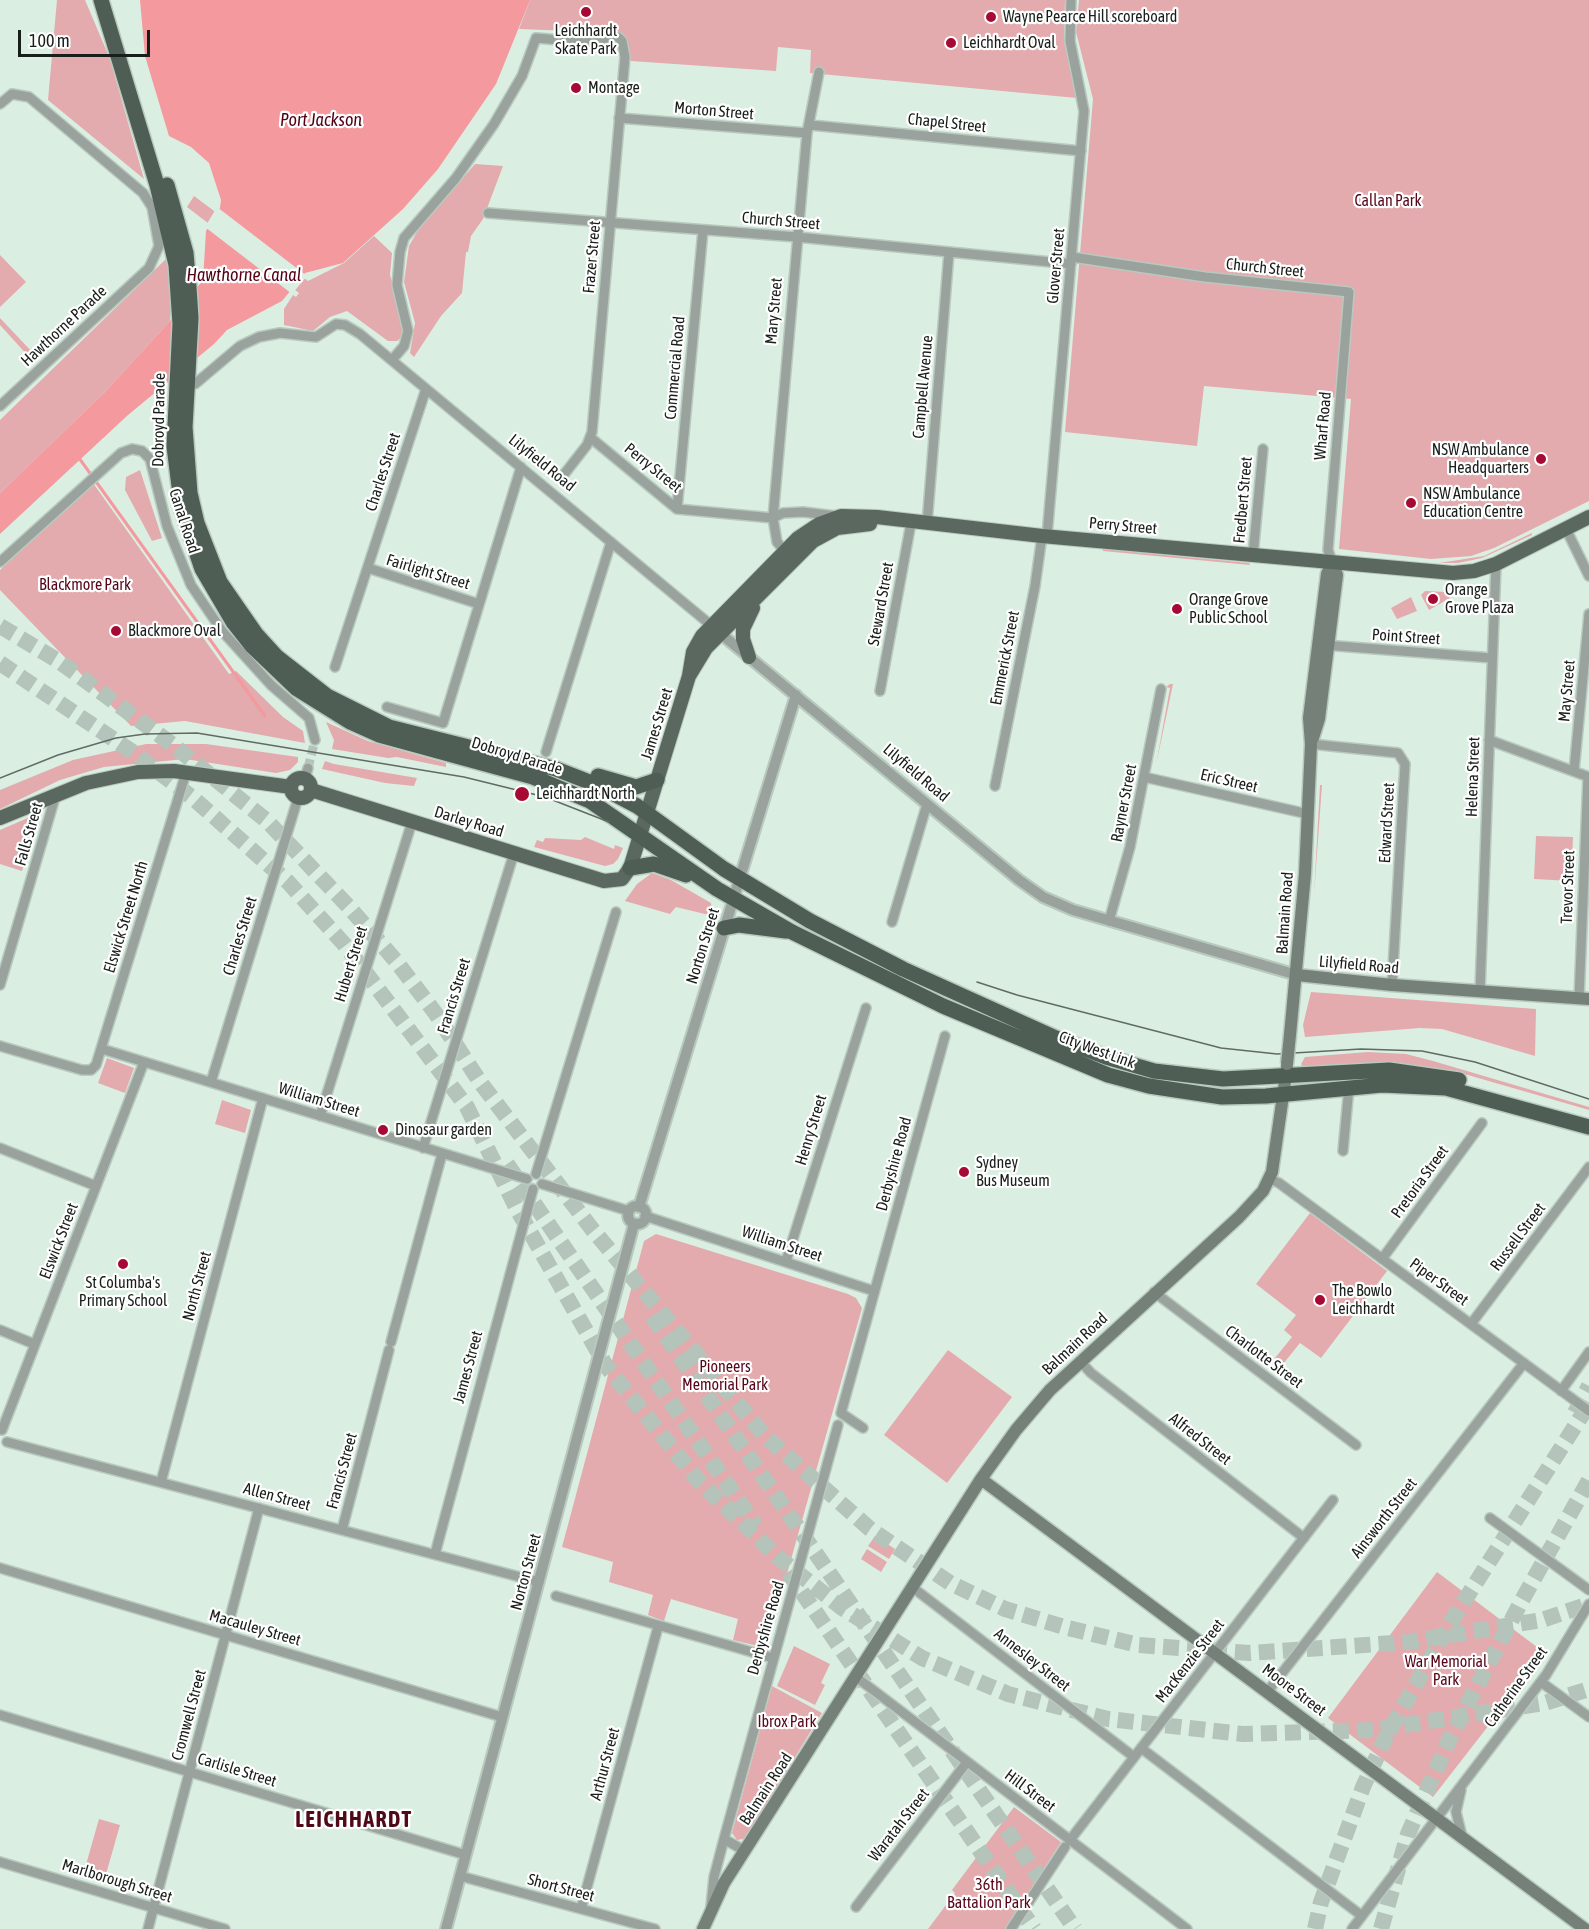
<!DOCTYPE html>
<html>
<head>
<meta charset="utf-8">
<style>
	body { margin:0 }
	#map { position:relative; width:1589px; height:1929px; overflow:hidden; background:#dbeee2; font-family:"Asap Condensed",sans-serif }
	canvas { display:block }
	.scale { position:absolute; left:18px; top:30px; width:132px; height:27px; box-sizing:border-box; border:3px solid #181e1a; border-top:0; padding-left:8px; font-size:18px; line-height:21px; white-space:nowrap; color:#181e1a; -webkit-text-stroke:4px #fff; paint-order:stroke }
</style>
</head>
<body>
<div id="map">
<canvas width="1589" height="1929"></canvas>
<div class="scale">100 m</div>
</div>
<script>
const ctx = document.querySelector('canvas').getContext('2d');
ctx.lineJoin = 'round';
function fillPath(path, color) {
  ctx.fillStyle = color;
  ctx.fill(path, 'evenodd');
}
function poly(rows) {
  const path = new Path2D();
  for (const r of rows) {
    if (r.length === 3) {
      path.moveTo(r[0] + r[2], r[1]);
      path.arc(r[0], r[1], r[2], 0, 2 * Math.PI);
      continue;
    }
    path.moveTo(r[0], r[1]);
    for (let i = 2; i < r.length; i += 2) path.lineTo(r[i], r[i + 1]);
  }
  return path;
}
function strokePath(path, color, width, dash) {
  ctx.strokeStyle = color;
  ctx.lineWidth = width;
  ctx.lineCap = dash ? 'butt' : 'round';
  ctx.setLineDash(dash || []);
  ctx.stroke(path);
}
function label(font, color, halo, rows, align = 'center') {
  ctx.font = font + ' "Asap Condensed",sans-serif';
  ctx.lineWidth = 4.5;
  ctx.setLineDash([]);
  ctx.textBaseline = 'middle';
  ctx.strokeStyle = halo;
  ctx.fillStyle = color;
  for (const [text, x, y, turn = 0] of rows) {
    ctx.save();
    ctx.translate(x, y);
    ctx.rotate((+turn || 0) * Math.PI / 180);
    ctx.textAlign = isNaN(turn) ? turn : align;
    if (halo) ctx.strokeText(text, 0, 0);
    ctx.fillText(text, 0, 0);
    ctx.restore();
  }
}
fillPath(poly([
	[57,0,85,0,110,59,144,179,48,100],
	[530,0,1065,0,1064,40,1077,98,810,73,811,50,778,47,776,71,631,61,623,33,519,29],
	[1079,0,1589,0,1589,501,1494,548,1471,556,1431,559,1339,549,1351,399,1204,386,1197,446,1065,432,1093,99,1076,32],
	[475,164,503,166,483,219,471,236,468,252,466,252,462,293,441,316,414,357,410,353,415,323,404,282,409,246,418,230],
	[194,196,308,281,344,263,374,236,392,253,390,275,402,319,402,337,397,341,388,341,347,311,330,317,313,331,284,325,284,309,293,295,296,297,299,293,187,207],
	[0,255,26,282,0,307],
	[167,258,171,291,170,321,105,392,0,493,0,420],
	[0,318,34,354,30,358,0,325],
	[140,470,162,538,152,541,125,490,126,477],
	[93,483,229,674,236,671,283,717,303,731,305,743,185,721,131,726,0,590,0,570],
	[1532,533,1532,535,1482,558,1458,563,1439,563,1484,556],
	[1103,549,1249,563,1250,565,1103,551],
	[1425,591,1446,592,1450,598,1429,610,1421,595],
	[1411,597,1417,611,1397,619,1391,608],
	[1170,684,1173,684,1156,765,1170,688,1166,687],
	[326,722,368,741,446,763,446,767,397,757,388,758,332,749,334,740],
	[146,744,206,744,298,757,298,762,290,770,276,773,185,759,104,767,60,780,0,809,0,790,73,760],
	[325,761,334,764,417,778,414,786,385,783,322,769],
	[1320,785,1322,785,1314,895],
	[39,813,22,871,0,864,0,830],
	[1536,836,1573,837,1571,881,1534,879],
	[585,837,614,849,615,845,623,848,618,859,613,864,605,866,534,847,537,840,543,842,545,838,581,840],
	[652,873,671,880,711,903,713,916,676,907,670,914,625,901,637,884],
	[1311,992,1536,1009,1535,1056,1442,1029,1420,1028,1305,1037,1303,1025],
	[1368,1052,1406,1054,1433,1061,1589,1107,1589,1110,1461,1073,1423,1066,1361,1064,1304,1069,1301,1064,1305,1057],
	[107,1058,134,1068,125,1093,98,1083],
	[222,1100,251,1110,245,1133,215,1124],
	[1310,1213,1387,1271,1321,1358,1300,1343,1279,1369,1271,1363,1292,1337,1284,1330,1296,1315,1256,1284],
	[656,1234,848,1294,856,1298,862,1308,766,1648,733,1640,738,1619,671,1599,664,1621,648,1615,653,1595,609,1582,613,1562,562,1547,644,1241],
	[948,1350,1012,1397,947,1483,884,1435],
	[875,1536,895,1549,889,1559,868,1546],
	[867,1549,887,1562,881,1572,861,1559],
	[1437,1572,1545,1653,1433,1797,1328,1718],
	[794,1646,830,1664,821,1683,825,1685,815,1705,777,1686],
	[772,1686,822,1713,747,1835,743,1839,737,1840,732,1833],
	[1014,1807,1061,1842,1005,1929,928,1929,955,1893,952,1890],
	[99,1819,120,1825,104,1881,83,1875]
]), '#e3abad');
fillPath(poly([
	[140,0,530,0,496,84,438,169,403,209,343,263,305,273,282,301,227,330,214,344,128,415,0,534,0,493,105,392,170,321,203,280,206,231,220,208,221,200,209,163,191,147,169,136,145,56]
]), '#f4999e');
fillPath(poly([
	[217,207,307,276,292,294,205,227]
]), '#dbeee2');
strokePath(poly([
	[79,458,265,716]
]), '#f4999e', 3);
strokePath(poly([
	[308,768,315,740]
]), '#b4c4ba', 9, [9, 4.5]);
strokePath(poly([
	[0,626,60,662,173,745,267,821,348,906,396,961,436,1014,480,1082,592,1229,764,1435,870,1529,950,1583,1005,1609,1064,1627,1138,1645,1250,1653,1408,1642,1542,1620,1589,1604],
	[0,663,131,751,193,798,288,882,344,944,467,1107,517,1209,606,1366,698,1480,779,1558,842,1608,922,1658,1008,1694,1108,1719,1243,1734,1373,1730,1545,1703,1589,1689],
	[507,1164,756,1526],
	[652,1316,1075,1929],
	[1575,1413,1589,1386],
	[788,1572,1034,1929],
	[1315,1929,1321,1902,1363,1787,1386,1737,1451,1622,1589,1404],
	[1381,1929,1408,1834,1450,1738,1521,1602,1589,1480]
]), '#b4c4ba', 16, [16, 8]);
const minor = poly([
	[0,104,12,94,29,97,143,193,152,207,159,246,149,268,0,406],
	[619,118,807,133],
	[810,125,1081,151],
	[488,213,797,237,1071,264],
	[1072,257,1205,277,1349,292,1328,550,1332,562],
	[392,360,404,346,408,331,397,285,400,252,404,238,456,178,494,124,522,76,536,38,595,43,614,36,618,37,622,41,625,57,592,432,587,445,562,477],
	[195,384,240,346,259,337,280,333,316,337,336,324,345,325,360,334,712,626],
	[591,438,677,509,773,518,783,513,803,512,836,516],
	[677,509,703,230],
	[927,524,949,252],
	[1566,529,1589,576],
	[1047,536,1084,111,1070,41,1071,0],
	[787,554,777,542,773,518,807,133,819,72],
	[1253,555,1263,449],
	[0,562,121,453,132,449,142,451,150,459,167,526,191,585,222,631,271,685,309,718,315,740],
	[368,568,479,604],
	[1324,645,1492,658],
	[335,667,426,389],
	[880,691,911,523],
	[387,707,443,723,521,467],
	[1489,740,1589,777],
	[1311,744,1398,753,1405,764,1392,985],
	[546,752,611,542],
	[1574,771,1589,614],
	[1144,777,1308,814],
	[305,778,308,768],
	[995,786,1035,586,1042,536],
	[1109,921,1130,847,1161,689],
	[892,922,927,804],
	[0,985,56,794],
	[1480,991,1496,564],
	[1579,999,1588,777],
	[0,1046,82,1070,91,1070,96,1065,186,773],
	[102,1049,527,1179],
	[211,1082,298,798],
	[320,1116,412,822],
	[0,1148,96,1186],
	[423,1148,514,853],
	[1343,1151,1349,1087],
	[536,1174,616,912],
	[1270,1179,1279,1183,1589,1411],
	[542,1184,629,1211],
	[645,1216,874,1291],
	[1382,1259,1482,1123],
	[786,1261,866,1008],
	[1154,1292,1356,1445],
	[1471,1324,1589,1167],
	[0,1330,34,1344],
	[391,1342,442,1154],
	[1080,1361,1091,1373,1304,1538],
	[1561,1391,1589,1352],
	[863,1428,841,1413,945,1036],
	[2,1430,144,1062],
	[7,1442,539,1582],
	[161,1482,263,1098],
	[1490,1518,1589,1590],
	[342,1530,389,1350],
	[435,1554,533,1189],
	[0,1568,502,1717],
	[912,1587,1134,1757],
	[556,1596,773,1658],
	[856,1677,1187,1929],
	[1541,1682,1589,1717],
	[1268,1691,1524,1363],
	[0,1715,466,1855],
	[1141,1748,1362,1916],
	[1461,1790,1456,1812,1462,1836],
	[1070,1840,1333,1500],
	[745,1851,724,1839,838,1425],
	[0,1862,225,1929],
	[460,1876,655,1929],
	[711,1906,714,1877,724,1839],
	[856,1907,967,1762],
	[581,1909,658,1627],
	[148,1929,259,1508],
	[1011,1929,1065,1847],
	[1352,1929,1546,1675,1589,1604]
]);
const tertiary = poly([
	[715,629,1019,880,1043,897,1073,910,1297,975],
	[637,1215,9],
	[639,1207,796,695],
	[446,1929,634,1224]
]);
const secondary = poly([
	[1313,738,1319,719,1337,575,1332,562],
	[1297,975,1392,985,1589,999],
	[1290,1035,1305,874,1311,744,1309,718,1327,574,1332,562],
	[981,1479,1585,1929],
	[703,1929,724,1883,981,1479,1016,1430,1050,1390,1239,1217,1263,1191,1272,1172,1287,1068]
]);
const primary = poly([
	[749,657,743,639,743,629,753,608],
	[689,676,693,652,702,636,798,538,819,524,841,516,877,517,1042,536,1453,573,1474,571,1496,564,1589,517],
	[301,788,10],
	[311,790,604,881,622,879,630,868,689,676,706,648,813,541,837,528,870,524],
	[0,818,86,783,138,772,174,771,291,787]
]);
const trunk = poly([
	[101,0,157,185,176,265,180,324,174,446,182,510,202,569,233,622,252,646,297,689,350,722,379,735,533,777,590,801,717,889,792,932,943,1006,1108,1075,1149,1086,1222,1097,1266,1096,1382,1085,1446,1088,1589,1127],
	[167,185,186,253,189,287,191,318,185,427,190,493,197,523,220,582,256,634,277,657,327,696,389,727,556,769,597,785,637,806,724,869,810,921,903,969,1056,1038,1106,1057,1154,1071,1223,1079,1389,1070,1459,1080],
	[598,776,636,787,657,780],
	[630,868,654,864,686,875],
	[724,928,739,925,786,931]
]);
strokePath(minor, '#b8c9be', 12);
strokePath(tertiary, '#b8c9be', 14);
strokePath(secondary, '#b8c9be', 15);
strokePath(primary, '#b8c9be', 16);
strokePath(trunk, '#b8c9be', 18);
strokePath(minor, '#9aa29d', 9);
strokePath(tertiary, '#9aa29d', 10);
strokePath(secondary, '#758079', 12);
strokePath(primary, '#5a685f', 14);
strokePath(trunk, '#4e5e54', 15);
strokePath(poly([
	[0,778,58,755,116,738,145,734,197,733,464,777,545,797,609,822],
	[977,982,1017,995,1221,1048,1277,1054,1361,1049,1422,1051,1475,1062,1589,1099]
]), '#606b64', 1.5);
const secondaryBridge = poly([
	[1287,1064,1290,1035]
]);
strokePath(secondaryBridge, '#b8c9be', 15, []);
strokePath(secondaryBridge, '#758079', 12);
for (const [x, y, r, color] of [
	[586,12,6,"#a50934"],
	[991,17,6,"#a50934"],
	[951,43,6,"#a50934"],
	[576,88,6,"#a50934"],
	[1541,459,6,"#a50934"],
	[1411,503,6,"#a50934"],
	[1433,599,6,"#a50934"],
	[1177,609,6,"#a50934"],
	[116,631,6,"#a50934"],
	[522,794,8,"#a50934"],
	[383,1130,6,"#a50934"],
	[964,1172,6,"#a50934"],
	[123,1264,6,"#a50934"],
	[1320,1300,6,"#a50934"]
]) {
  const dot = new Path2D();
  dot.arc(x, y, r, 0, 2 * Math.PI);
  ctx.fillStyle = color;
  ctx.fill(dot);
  strokePath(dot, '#fff', 2);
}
label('16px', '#181e1a', '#fff', [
	["Wayne Pearce Hill scoreboard",1003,17],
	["Leichhardt",586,31,"center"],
	["Skate Park",586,49,"center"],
	["Leichhardt Oval",963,43],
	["Montage",588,88],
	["NSW Ambulance",1529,450,"right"],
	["Headquarters",1529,468,"right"],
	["NSW Ambulance",1423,494],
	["Education Centre",1423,512],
	["Orange",1445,590],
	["Grove Plaza",1445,608],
	["Orange Grove",1189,600],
	["Public School",1189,618],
	["Blackmore Oval",128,631],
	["Leichhardt North",536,794],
	["Dinosaur garden",395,1130],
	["Sydney",976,1163],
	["Bus Museum",976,1181],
	["St Columba's",123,1283,"center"],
	["Primary School",123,1301,"center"],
	["The Bowlo",1332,1291],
	["Leichhardt",1332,1309]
], 'left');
label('16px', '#181e1a', '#fff', [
	["Morton Street",714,111,5],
	["Chapel Street",947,123,6],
	["Church Street",781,221,5],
	["Frazer Street",592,257,-85],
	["Glover Street",1056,266,-85],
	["Church Street",1265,268,6],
	["Mary Street",774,311,-85],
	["Hawthorne Parade",64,326,-43],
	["Commercial Road",675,368,-85],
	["Campbell Avenue",923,387,-85],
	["Dobroyd Parade",159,420,-89],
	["Wharf Road",1323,426,-85],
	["Lilyfield Road",542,463,39],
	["Perry Street",653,468,39],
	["Charles Street",383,472,-72],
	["Fredbert Street",1243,500,-85],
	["Canal Road",184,521,72],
	["Perry Street",1123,526,5],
	["Fairlight Street",428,572,17],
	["Steward Street",881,604,-80],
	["Point Street",1406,637,4],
	["Emmerick Street",1005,658,-79],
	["May Street",1567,691,-85],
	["James Street",657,724,-73],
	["Dobroyd Parade",517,756,17],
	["Lilyfield Road",916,773,40],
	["Helena Street",1473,777,-88],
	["Eric Street",1229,781,13],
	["Rayner Street",1124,803,-79],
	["Darley Road",469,822,17],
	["Edward Street",1387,823,-87],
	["Falls Street",29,834,-74],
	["Trevor Street",1568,887,-88],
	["Balmain Road",1285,913,-86],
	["Elswick Street North",126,917,-73],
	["Charles Street",240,936,-73],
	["Norton Street",703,946,-73],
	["Hubert Street",351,964,-73],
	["Lilyfield Road",1359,965,5],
	["Francis Street",454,996,-73],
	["City West Link",1097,1050,20],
	["William Street",319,1100,17],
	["Henry Street",811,1130,-73],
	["Derbyshire Road",894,1164,-75],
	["Pretoria Street",1420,1182,-54],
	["Russell Street",1518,1237,-53],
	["Elswick Street",59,1241,-69],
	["William Street",782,1244,18],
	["Piper Street",1439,1282,36],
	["North Street",197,1286,-75],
	["Balmain Road",1075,1344,-43],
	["Charlotte Street",1264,1357,37],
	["James Street",468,1367,-75],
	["Alfred Street",1200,1439,38],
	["Francis Street",342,1471,-75],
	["Allen Street",277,1497,15],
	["Ainsworth Street",1384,1518,-52],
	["Norton Street",526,1572,-75],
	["Macauley Street",255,1628,16],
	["Derbyshire Road",766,1628,-74],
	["Annesley Street",1032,1660,38],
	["MacKenzie Street",1190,1661,-52],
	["Catherine Street",1516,1687,-54],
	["Moore Street",1294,1690,37],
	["Cromwell Street",189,1715,-75],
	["Arthur Street",605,1764,-75],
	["Carlisle Street",237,1770,17],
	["Balmain Road",766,1789,-57],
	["Hill Street",1030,1791,37],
	["Waratah Street",899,1825,-52],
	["Marlborough Street",117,1881,17],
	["Short Street",561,1888,15]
]);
label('16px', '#580619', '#fff', [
	["Callan Park",1388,201],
	["Blackmore Park",85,585],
	["Pioneers",725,1367],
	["Memorial Park",725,1385],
	["War Memorial",1446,1662],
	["Park",1446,1680],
	["Ibrox Park",787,1722],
	["36th",989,1885],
	["Battalion Park",989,1903]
]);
label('italic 18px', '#530015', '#fff', [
	["Port Jackson",321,120],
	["Hawthorne Canal",244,275]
]);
ctx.letterSpacing = '1.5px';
label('bold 22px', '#4f0917', '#fff', [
	["LEICHHARDT",354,1820]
]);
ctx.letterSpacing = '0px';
</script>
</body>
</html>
